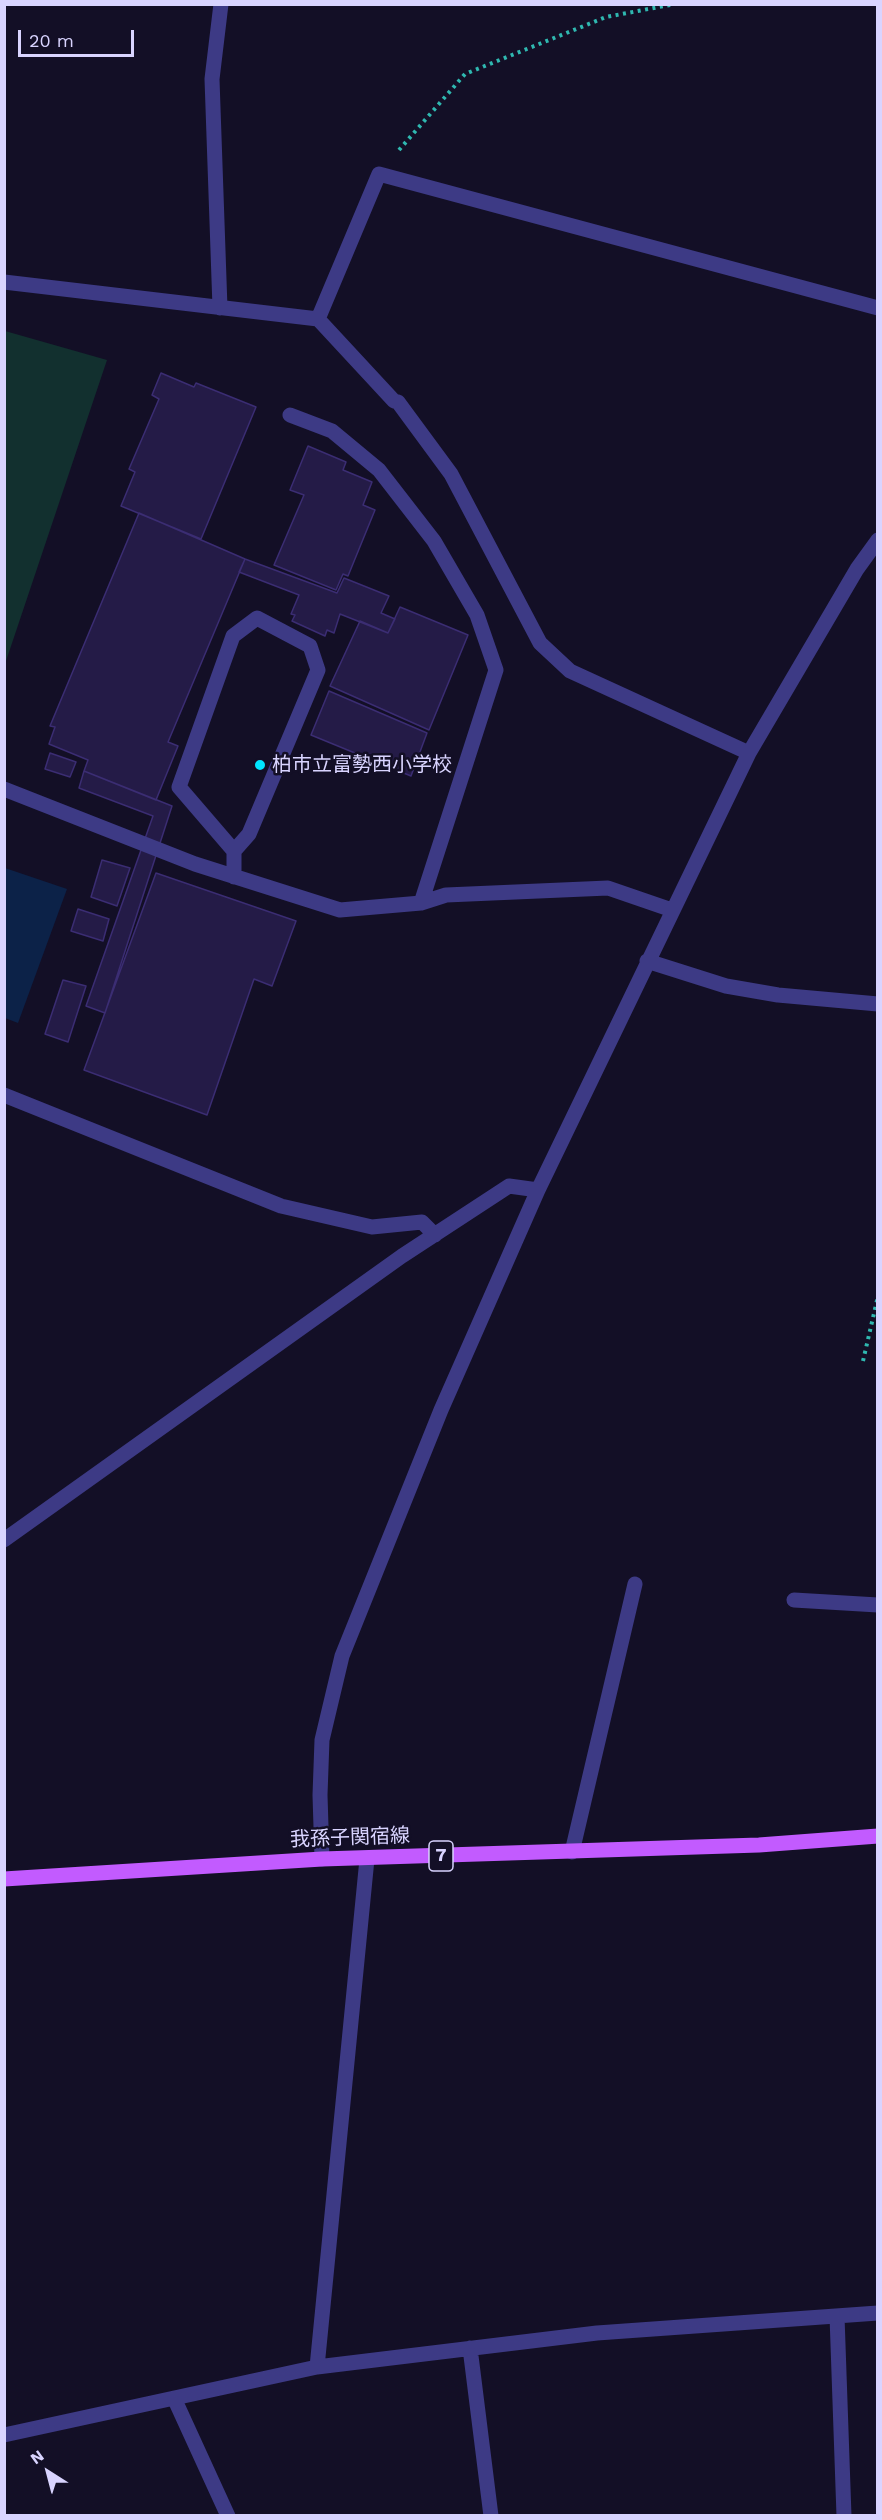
<!DOCTYPE html>
<html>
<head>
<meta charset="utf-8">
<style>
	body { margin:0 }
	#map { position:relative; width:882px; height:2520px; overflow:hidden; background:#130f26; font-family:"Work Sans",sans-serif }
	canvas { display:block }
	.frame { position:absolute; inset:0; border:6px solid #d9d4ff; pointer-events:none }
	.north { position:absolute; left:18px; top:2442px; width:60px; height:60px; -webkit-text-stroke:4px #130f26; paint-order:stroke; rotate:324deg; font-size:16px; font-weight:700; line-height:24px; text-align:center; color:#d9d4ff }
	.north::after { content:''; display:block; margin:auto; width:21px; height:27px; background:#d9d4ff; clip-path:polygon(50% 0,100% 100%,50% 72%,0 100%) }
	.scale { position:absolute; left:18px; top:30px; width:116px; height:27px; box-sizing:border-box; border:3px solid #d9d4ff; border-top:0; padding-left:8px; font-size:18px; line-height:21px; white-space:nowrap; color:#d9d4ff; -webkit-text-stroke:4px #130f26; paint-order:stroke }
</style>
</head>
<body>
<div id="map">
<canvas width="882" height="2520"></canvas>
<div class="frame"></div>
<div class="north">N</div>
<div class="scale">20 m</div>
</div>
<script>
const ctx = document.querySelector('canvas').getContext('2d');
ctx.lineJoin = 'round';
function fillPath(path, color) {
  ctx.fillStyle = color;
  ctx.fill(path, 'evenodd');
}
function poly(rows) {
  const path = new Path2D();
  for (const r of rows) {
    path.moveTo(r[0], r[1]);
    for (let i = 2; i < r.length; i += 2) path.lineTo(r[i], r[i + 1]);
  }
  return path;
}
function strokePath(path, color, width, dash) {
  ctx.strokeStyle = color;
  ctx.lineWidth = width;
  ctx.lineCap = dash ? 'butt' : 'round';
  ctx.setLineDash(dash || []);
  ctx.stroke(path);
}
function label(font, color, halo, rows, align = 'center') {
  ctx.font = font + ' "Work Sans","Noto Sans JP",sans-serif';
  ctx.lineWidth = 5;
  ctx.setLineDash([]);
  ctx.textBaseline = 'middle';
  ctx.strokeStyle = halo;
  ctx.fillStyle = color;
  for (const [text, x, y, turn = 0] of rows) {
    ctx.save();
    ctx.translate(x, y);
    ctx.rotate((+turn || 0) * Math.PI / 180);
    ctx.textAlign = isNaN(turn) ? turn : align;
    if (halo) ctx.strokeText(text, 0, 0);
    ctx.fillText(text, 0, 0);
    ctx.restore();
  }
}
fillPath(poly([
	[5,331,107,360,5,664,4,331]
]), '#12302f');
fillPath(poly([
	[5,868,67,889,18,1023,5,1018]
]), '#0c2248');
const building = poly([
	[161,373,194,387,196,383,256,407,201,539,121,506,135,472,129,469,159,399,152,395,161,373],
	[308,446,346,462,343,470,372,482,363,505,375,510,348,576,343,574,336,590,274,565,304,495,290,490,308,446],
	[139,513,245,559,168,742,178,746,156,800,84,771,88,760,49,744,55,727,50,726,139,513],
	[245,559,337,593,344,578,389,596,381,613,395,619,388,633,340,614,334,633,327,630,325,636,292,621,295,615,291,614,299,595,239,572,245,559],
	[400,607,468,635,429,730,330,686,360,621,388,633,400,607],
	[329,691,427,733,411,776,311,735,329,691],
	[50,753,76,762,70,777,45,769,50,753],
	[84,771,172,806,105,1013,86,1006,153,816,79,788,84,771],
	[102,860,130,868,117,906,91,897,102,860],
	[156,873,296,921,272,986,254,979,207,1115,84,1070,156,873],
	[78,909,109,919,103,941,71,931,78,909],
	[63,980,86,986,68,1042,45,1034,63,980]
]);
fillPath(building, '#241b47');
strokePath(building, '#3b2d73', 1.5);
strokePath(poly([
	[399,150,465,74,606,17,675,4],
	[863,1361,878,1296]
]), '#2fb8b0', 4, [3, 4.5]);
strokePath(poly([
	[4,282,318,319,394,401,398,402,451,474,540,643,570,671,749,753],
	[220,308,212,79,221,4],
	[318,319,379,174,878,308],
	[290,415,332,431,379,470,434,541,477,615,496,670,421,903],
	[4,789,195,864,340,910,421,903,446,895,608,888,672,910],
	[234,851,249,834,318,670,310,646,257,618,233,636,179,787,234,851,234,877],
	[647,961,726,986,778,995,878,1004],
	[4,1095,281,1206,372,1227,422,1222,435,1235],
	[4,1540,402,1256,509,1186,538,1190],
	[794,1600,878,1605],
	[572,1852,635,1584],
	[322,1859,320,1795,322,1740,342,1656,441,1410,538,1190,749,753,857,569,878,540],
	[837,2316,844,2516],
	[470,2348,491,2516],
	[317,2367,367,1859],
	[174,2398,228,2516],
	[4,2435,317,2367,597,2333,878,2313]
]), '#3d3a85', 15);
strokePath(poly([
	[4,1879,322,1859,759,1845,878,1836]
]), '#c25bff', 15);
for (const [x, y, r, color] of [
	[260,765,6,"#00e5ff"]
]) {
  const dot = new Path2D();
  dot.arc(x, y, r, 0, 2 * Math.PI);
  ctx.fillStyle = color;
  ctx.fill(dot);
  strokePath(dot, '#130f26', 2);
}
for (const [x, y, w] of [
	[441,1856,24]
]) {
  const box = new Path2D();
  box.roundRect(x - w / 2, y - 15, w, 30, 4.5);
  ctx.fillStyle = '#130f26';
  ctx.fill(box);
  strokePath(box, '#d9d4ff', 1.5);
}
label('bold 18px', '#d9d4ff', null, [
	["7",441,1856]
]);
label('20px', '#d9d4ff', '#130f26', [
	["柏市立富勢西小学校",272,765]
], 'left');
label('20px', '#d9d4ff', '#130f26', [
	["我孫子関宿線",350,1838,-2]
]);
</script>
</body>
</html>
